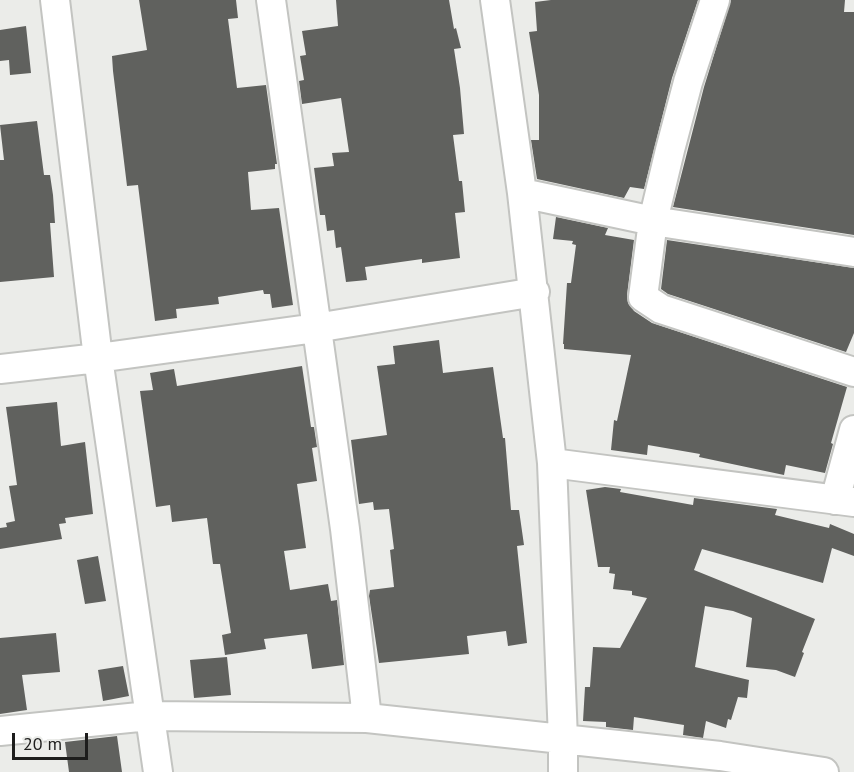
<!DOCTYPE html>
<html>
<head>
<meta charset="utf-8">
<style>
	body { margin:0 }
	#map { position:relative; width:854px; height:772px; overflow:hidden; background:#ebece9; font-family:"PT Sans",sans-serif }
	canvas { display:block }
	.scale { position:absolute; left:12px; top:733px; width:76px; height:27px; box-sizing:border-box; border:3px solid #1d1d1c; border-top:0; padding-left:8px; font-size:18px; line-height:21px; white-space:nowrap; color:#1d1d1c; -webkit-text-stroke:4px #ebece9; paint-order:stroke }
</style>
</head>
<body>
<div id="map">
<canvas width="854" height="772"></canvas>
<div class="scale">20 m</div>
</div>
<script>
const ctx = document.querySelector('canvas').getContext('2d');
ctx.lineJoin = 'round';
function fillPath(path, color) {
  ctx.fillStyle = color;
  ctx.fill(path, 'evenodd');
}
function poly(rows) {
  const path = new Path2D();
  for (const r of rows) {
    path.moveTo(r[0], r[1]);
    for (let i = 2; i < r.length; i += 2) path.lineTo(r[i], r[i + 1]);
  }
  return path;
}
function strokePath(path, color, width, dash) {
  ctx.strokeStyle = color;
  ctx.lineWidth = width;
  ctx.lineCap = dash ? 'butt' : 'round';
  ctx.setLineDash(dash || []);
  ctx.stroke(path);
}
fillPath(poly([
	[139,0,236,0,238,18,228,19,237,88,266,85,277,164,275,164,275,169,248,172,251,210,279,208,293,305,272,308,270,294,264,294,263,290,218,297,219,304,176,309,177,318,155,321,138,185,127,186,113,71,112,56,147,50],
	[336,0,449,0,454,29,456,28,461,48,454,49,460,88,464,134,453,135,459,181,462,181,465,212,455,213,460,258,422,263,422,259,365,267,367,280,346,282,341,247,336,248,334,230,327,231,325,215,320,215,314,168,334,166,332,153,349,152,341,98,302,104,299,81,304,80,300,56,306,55,302,31,338,26],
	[551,0,698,0,672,78,644,189,630,187,624,198,537,179,531,140,539,140,539,95,529,32,537,31,535,2],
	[731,0,845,0,844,12,854,12,854,235,673,207,704,87],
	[26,26,31,73,10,75,9,60,0,61,0,30],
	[37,121,44,175,50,175,53,195,55,223,50,223,54,277,0,282,0,160,4,160,0,125],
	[556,217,608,228,605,235,634,240,627,295,628,303,634,311,652,323,847,387,831,443,833,444,825,473,786,465,784,475,699,457,700,454,648,445,647,455,611,450,614,420,617,421,631,355,564,349,564,344,563,344,567,283,571,283,576,245,572,244,573,241,553,239],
	[667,240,854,268,854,333,846,352,668,294,661,289],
	[439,340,443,373,493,367,503,438,505,438,511,510,519,510,524,545,517,546,527,643,508,646,506,631,467,636,469,654,379,663,369,596,370,590,394,587,390,550,394,549,389,509,374,510,373,502,359,504,351,440,387,435,377,366,395,364,393,346],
	[302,366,311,427,314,427,317,447,312,448,317,481,297,484,306,548,284,551,290,590,328,584,331,601,337,600,344,665,312,669,307,634,264,639,266,649,225,655,222,635,231,633,220,564,213,564,207,518,172,522,170,505,156,507,140,391,153,390,150,373,174,369,177,386],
	[57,402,61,446,85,442,93,514,65,518,66,523,59,524,62,539,0,549,0,528,7,527,6,523,15,521,9,486,17,485,6,407],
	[605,487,621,489,620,492,693,505,694,498,777,509,775,515,829,528,830,524,854,534,854,556,832,548,823,583,702,549,694,570,815,619,802,652,804,653,795,677,776,670,746,667,752,618,733,611,705,606,695,667,749,680,747,698,738,697,731,720,728,719,726,728,706,721,703,738,683,735,684,725,634,717,633,730,606,727,606,722,583,721,585,687,590,687,593,647,620,648,647,598,632,595,632,591,613,589,615,574,609,573,610,567,598,567,586,490],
	[98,556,106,601,85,604,77,560],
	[56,633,60,672,22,675,27,710,0,714,0,638],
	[227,657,231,695,194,698,190,660],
	[123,666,129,696,103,701,98,670],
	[117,736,122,772,69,772,65,742]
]), '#60615e');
const minor = poly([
	[55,0,98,358,158,772],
	[271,0,345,529,367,718],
	[495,0,522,193,552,463,563,739,563,772],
	[715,0,688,82,670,150,653,221,643,297,661,309,854,372],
	[522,193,653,221,854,252],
	[0,369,98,358,316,328,535,292],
	[552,463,854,502],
	[835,500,854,430],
	[0,731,149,716,367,718,720,756,824,772]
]);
strokePath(minor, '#c3c4c1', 32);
strokePath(minor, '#fff', 28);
</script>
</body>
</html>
